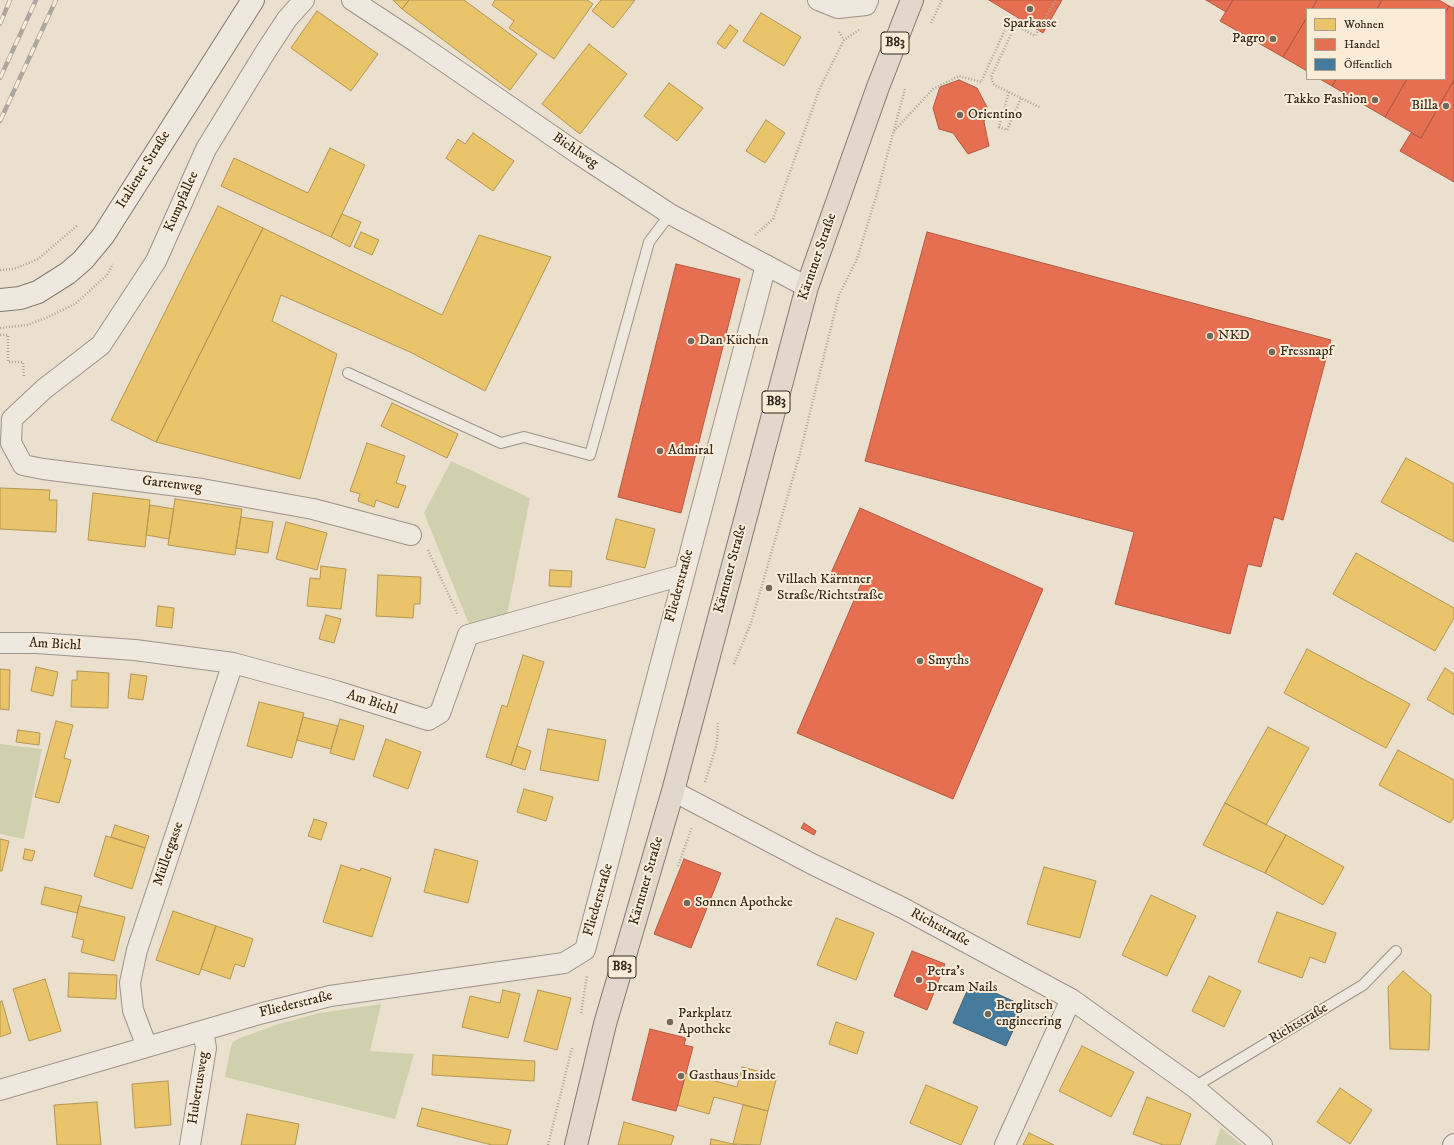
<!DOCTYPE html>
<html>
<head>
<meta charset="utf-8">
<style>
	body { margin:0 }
	#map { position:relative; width:1454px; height:1145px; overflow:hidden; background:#ebdfcd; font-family:"IM FELL DW Pica",serif }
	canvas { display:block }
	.legend { position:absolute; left:1306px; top:8px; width:140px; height:72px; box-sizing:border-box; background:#faecd6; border:1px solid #aa9e8c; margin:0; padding:5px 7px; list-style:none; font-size:12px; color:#32291e }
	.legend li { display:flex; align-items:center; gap:8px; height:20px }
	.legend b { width:20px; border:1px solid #aa9e8c }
</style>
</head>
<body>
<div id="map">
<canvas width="1454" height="1145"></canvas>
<ul class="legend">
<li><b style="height:11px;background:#e9c46a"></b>Wohnen</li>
<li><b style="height:11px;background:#e76f51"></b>Handel</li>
<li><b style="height:11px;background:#457b9d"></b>Öffentlich</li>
</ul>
</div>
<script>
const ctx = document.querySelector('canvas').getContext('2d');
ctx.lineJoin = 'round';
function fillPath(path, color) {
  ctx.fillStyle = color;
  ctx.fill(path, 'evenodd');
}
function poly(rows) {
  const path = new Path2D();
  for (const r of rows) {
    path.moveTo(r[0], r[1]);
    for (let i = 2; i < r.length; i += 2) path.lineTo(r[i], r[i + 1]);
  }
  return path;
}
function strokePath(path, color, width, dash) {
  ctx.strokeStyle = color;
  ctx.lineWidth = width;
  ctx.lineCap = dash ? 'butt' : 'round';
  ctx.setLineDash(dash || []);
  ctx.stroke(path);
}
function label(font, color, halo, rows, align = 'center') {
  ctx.font = font + ' "IM FELL DW Pica",serif';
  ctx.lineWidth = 4;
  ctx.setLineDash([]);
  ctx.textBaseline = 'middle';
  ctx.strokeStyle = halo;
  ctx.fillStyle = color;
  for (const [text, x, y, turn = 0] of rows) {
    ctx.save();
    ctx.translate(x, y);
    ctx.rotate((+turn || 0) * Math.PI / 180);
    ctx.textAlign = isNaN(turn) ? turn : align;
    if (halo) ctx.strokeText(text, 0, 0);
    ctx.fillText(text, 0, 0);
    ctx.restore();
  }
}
fillPath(poly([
	[451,461,530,498,507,615,469,624,424,513],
	[0,744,42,749,24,839,0,834],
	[381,1004,370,1051,414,1054,395,1119,225,1077,231,1046,233,1042,240,1038,279,1024,319,1013],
	[1221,1128,1242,1145,1215,1145]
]), '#d1d0ae');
const homes = poly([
	[393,0,409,0,402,9,393,0],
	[409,0,464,0,537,54,510,90,402,9,409,0],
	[495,0,587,0,593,4,554,59,509,28,514,21,492,5,495,0],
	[601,0,635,0,613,28,592,11,601,0],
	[317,11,378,54,351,91,291,48,317,11],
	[761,13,801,37,784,66,743,41,761,13],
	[730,25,738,31,725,49,717,43,730,25],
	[589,44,627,74,580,134,542,104,589,44],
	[669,83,703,108,677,141,644,116,669,83],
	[766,120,785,133,765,163,746,151,766,120],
	[473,133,514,161,493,191,446,158,458,139,465,144,473,133],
	[330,148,365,165,331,237,221,186,234,158,308,193,330,148],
	[218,206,263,228,156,442,111,420,218,206],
	[342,214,361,222,350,247,331,237,342,214],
	[263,228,442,315,479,235,551,257,485,391,410,352,281,295,272,321,337,354,300,479,156,442,263,228],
	[361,232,379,240,372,255,354,247,361,232],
	[392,403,458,434,447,458,381,426,392,403],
	[367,443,405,456,396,483,406,486,398,508,376,500,374,507,358,501,360,494,350,491,367,443],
	[1406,458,1454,484,1454,542,1381,502,1406,458],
	[0,488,50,490,49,500,57,500,56,532,0,529,0,488],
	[93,493,150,500,145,547,88,540,93,493],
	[175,499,242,509,235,555,168,545,175,499],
	[150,505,174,509,169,539,146,535,150,505],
	[241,517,273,522,268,553,236,548,241,517],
	[616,519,655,529,645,568,606,559,616,519],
	[286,522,327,533,317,570,276,559,286,522],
	[1356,553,1454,608,1454,618,1435,651,1333,594,1356,553],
	[321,566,346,569,341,609,307,606,310,578,320,579,321,566],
	[550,570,572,571,571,587,549,586,550,570],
	[378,575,421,577,420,604,414,604,413,618,376,616,378,575],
	[158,606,174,608,172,628,156,626,158,606],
	[326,615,341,619,334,643,319,639,326,615],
	[1307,649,1410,704,1386,748,1284,693,1307,649],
	[523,655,544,662,511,765,486,757,502,705,507,707,523,655],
	[36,667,58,672,53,696,31,691,36,667],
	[1445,668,1454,674,1454,715,1427,699,1445,668],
	[0,669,10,670,9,710,0,709,0,669],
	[77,671,109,673,108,708,71,707,72,680,77,680,77,671],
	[131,674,147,676,143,700,128,698,131,674],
	[259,702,304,713,292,758,247,746,259,702],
	[303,717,338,726,331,749,297,740,303,717],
	[340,719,364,726,354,760,330,753,340,719],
	[56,721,73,725,64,758,71,760,59,803,35,797,56,721],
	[1268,727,1309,748,1266,825,1225,803,1268,727],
	[548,729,606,740,598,781,540,770,548,729],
	[18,730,40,733,39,745,16,742,18,730],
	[386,739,421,752,408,789,373,776,386,739],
	[517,746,531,751,525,770,511,765,517,746],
	[1398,750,1454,780,1454,817,1450,823,1379,785,1398,750],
	[524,789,553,797,546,821,517,812,524,789],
	[1225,803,1286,835,1265,873,1203,845,1225,803],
	[314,819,327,823,321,840,308,836,314,819],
	[115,825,149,836,145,848,111,837,115,825],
	[1286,835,1344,867,1323,905,1265,873,1286,835],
	[106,836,145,848,132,889,94,876,106,836],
	[0,839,9,841,2,871,0,871,0,839],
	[25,849,35,851,32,861,23,859,25,849],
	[435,849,478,861,468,903,424,892,435,849],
	[341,865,360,871,361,868,391,878,372,937,323,922,341,865],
	[1044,867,1096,881,1080,938,1027,924,1044,867],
	[45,887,82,896,77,913,41,904,45,887],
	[1151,895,1196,916,1167,976,1122,955,1151,895],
	[79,906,125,917,114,961,81,952,84,940,72,937,79,906],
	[173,911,216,926,199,975,156,960,173,911],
	[1277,912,1336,933,1325,963,1310,957,1302,978,1258,962,1277,912],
	[836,918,874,933,856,980,817,965,836,918],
	[216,926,253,939,244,967,235,964,230,979,201,969,216,926],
	[1403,971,1431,995,1429,1050,1390,1049,1388,987,1403,971],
	[69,973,117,975,116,999,68,997,69,973],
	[1209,976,1241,991,1224,1027,1192,1011,1209,976],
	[45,979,61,1031,29,1041,13,989,45,979],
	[503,990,520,994,508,1038,462,1027,470,996,500,1003,503,990],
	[538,990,571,998,557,1050,524,1041,538,990],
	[2,1001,11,1033,0,1037,0,1002,2,1001],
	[836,1022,864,1032,857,1054,829,1044,836,1022],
	[1082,1046,1134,1072,1111,1117,1059,1091,1082,1046],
	[433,1055,535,1061,534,1081,432,1075,433,1055],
	[742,1067,777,1076,768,1111,714,1097,709,1114,677,1105,686,1073,737,1087,742,1067],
	[168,1081,171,1125,135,1128,132,1084,168,1081],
	[926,1085,978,1107,961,1145,910,1123,926,1085],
	[1340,1088,1372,1110,1350,1144,1317,1122,1340,1088],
	[1147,1097,1191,1114,1180,1145,1163,1145,1133,1134,1147,1097],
	[97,1102,101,1145,57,1145,54,1105,97,1102],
	[743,1105,768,1111,760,1145,733,1144,743,1105],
	[422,1108,511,1130,507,1145,492,1145,417,1126,422,1108],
	[247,1114,299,1124,295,1145,241,1145,247,1114],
	[624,1122,674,1136,671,1145,618,1145,624,1122],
	[1029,1133,1054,1145,1023,1145,1029,1133],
	[711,1139,733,1144,737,1145,710,1145,711,1139]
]);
fillPath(homes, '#e9c46a');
strokePath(homes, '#b29653', 1);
const shops = poly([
	[989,0,1062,0,1043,33,989,0],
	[1206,0,1233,0,1226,12,1206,0],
	[1233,0,1317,0,1312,9,1307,9,1307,17,1283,57,1220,21,1233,0],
	[1317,0,1382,0,1377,9,1312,9,1317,0],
	[1382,0,1439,0,1449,6,1445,13,1445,9,1377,9,1382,0],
	[1449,6,1454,8,1454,80,1421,138,1385,117,1407,79,1445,79,1445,13,1449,6],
	[1307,17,1307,71,1283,57,1307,17],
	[1320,79,1336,79,1332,86,1320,79],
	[1336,79,1407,79,1385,117,1332,86,1336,79],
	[959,80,977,88,987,107,984,122,989,146,968,154,953,133,939,129,933,108,940,87,959,80],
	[1454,80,1454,182,1400,151,1411,133,1421,138,1454,80],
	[927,232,1331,340,1283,520,1274,517,1261,567,1248,564,1230,634,1115,604,1134,532,865,461,927,232],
	[676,264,740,279,681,513,618,497,676,264],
	[860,508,1043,589,953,799,797,733,861,584,831,573,860,508],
	[804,823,816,831,814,835,801,828,804,823],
	[684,859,721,873,691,948,654,934,684,859],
	[912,951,945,964,927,1010,894,996,912,951],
	[650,1029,686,1038,684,1045,693,1047,676,1111,632,1100,650,1029]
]);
fillPath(shops, '#e76f51');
strokePath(shops, '#b15a42', 1);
const public = poly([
	[971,982,1024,1006,1006,1046,953,1023,971,982]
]);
fillPath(public, '#457b9d');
strokePath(public, '#3f6277', 1);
const lane = poly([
	[348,373,501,443,524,437,590,455,649,242,670,214],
	[1194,1087,1363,985,1396,951]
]);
const street = poly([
	[304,0,287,19,266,51,206,149,156,261,101,345,44,389,12,419,11,443,23,465,43,469,202,489,313,509,411,535],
	[352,0,416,42,580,155,670,214,807,287],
	[818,0,838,8,866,5,868,0],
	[0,643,37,643,135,650,233,663,336,691,428,720,440,713,468,635,683,575],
	[673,791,814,865,901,907,1071,999,1194,1087,1262,1145],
	[147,1047,133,1010,130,983,137,950,233,663],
	[0,1090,263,1013,330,996,564,963,585,950,766,265],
	[190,1145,206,1048,203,1031],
	[1005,1145,1071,999],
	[1453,1145,1454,1144]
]);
const secondary = poly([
	[0,300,20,298,38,292,68,273,83,260,103,236,253,0]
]);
const primary = poly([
	[576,1145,605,1024,673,791,807,287,878,87,912,0]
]);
strokePath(lane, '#9b9488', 12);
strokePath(street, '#9b9488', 22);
strokePath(secondary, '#817a71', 24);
strokePath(primary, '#817a71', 24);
strokePath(poly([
	[931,23,942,0],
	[1016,24,991,77,994,85,1009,92,999,127,1007,130,1021,98,1041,108],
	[839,32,844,40],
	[1009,92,1021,98],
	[894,131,933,89,959,76,981,82,1009,21,1035,36,1056,0],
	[755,235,773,219,820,88,844,40,859,30],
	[0,270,14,269,38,259,78,225],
	[0,328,27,325,48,317,75,304,107,275,113,264],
	[0,335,8,335,8,362,23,362,24,376],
	[428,550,458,615],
	[734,664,751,623,799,457,839,295,857,259,876,197,905,89],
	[705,782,717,743,718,723],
	[678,866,692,827],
	[581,1013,587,976],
	[548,1145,572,1048]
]), '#aba69e', 2.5, [1, 2]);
strokePath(lane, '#eee8df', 10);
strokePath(street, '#eee8df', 20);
strokePath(secondary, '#eee8df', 22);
strokePath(primary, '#e1d7ca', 22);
const rail = poly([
	[0,24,10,0],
	[0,78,36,0],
	[0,121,56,0]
]);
strokePath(rail, '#aba69e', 4.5);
strokePath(rail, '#faecd6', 3, [9]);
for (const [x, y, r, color] of [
	[1030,9,4,"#73695b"],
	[1273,39,4,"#73695b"],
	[1375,100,4,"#73695b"],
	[1446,106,4,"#73695b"],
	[960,115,4,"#73695b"],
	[1210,336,4,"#73695b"],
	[691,341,4,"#73695b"],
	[1272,352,4,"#73695b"],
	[660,451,4,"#73695b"],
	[769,588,4,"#73695b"],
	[920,661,4,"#73695b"],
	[687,903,4,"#73695b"],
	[919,980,4,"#73695b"],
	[988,1014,4,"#73695b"],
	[670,1022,4,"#73695b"],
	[681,1076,4,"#73695b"]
]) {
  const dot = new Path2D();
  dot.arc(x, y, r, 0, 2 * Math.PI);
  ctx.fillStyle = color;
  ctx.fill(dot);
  strokePath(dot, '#faecd6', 1.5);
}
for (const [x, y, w] of [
	[895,43,28],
	[776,402,28],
	[622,967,28]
]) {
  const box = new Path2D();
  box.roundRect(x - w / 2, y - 11, w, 22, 3);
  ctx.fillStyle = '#faecd6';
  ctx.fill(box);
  strokePath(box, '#32291e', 1);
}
label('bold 13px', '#32291e', null, [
	["B83",895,43],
	["B83",776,402],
	["B83",622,967]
]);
label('14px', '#32291e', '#faecd6', [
	["Sparkasse",1030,24,"center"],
	["Pagro",1265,39,"right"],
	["Takko Fashion",1367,100,"right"],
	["Billa",1438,106,"right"],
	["Orientino",968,115],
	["NKD",1218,336],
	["Dan Küchen",699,341],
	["Fressnapf",1280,352],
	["Admiral",668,451],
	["Villach Kärntner",777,580],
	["Straße/Richtstraße",777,596],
	["Smyths",928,661],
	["Sonnen Apotheke",695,903],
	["Petra's",927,972],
	["Dream Nails",927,988],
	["Berglitsch",996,1006],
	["engineering",996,1022],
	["Parkplatz",678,1014],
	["Apotheke",678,1030],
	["Gasthaus Inside",689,1076]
], 'left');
label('14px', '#32291e', '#faecd6', [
	["Bichlweg",575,151,34],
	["Italiener Straße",144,170,-58],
	["Kumpfallee",182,202,-66],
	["Kärntner Straße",818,257,-71],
	["Gartenweg",172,485,7],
	["Kärntner Straße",731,569,-75],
	["Fliederstraße",680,586,-75],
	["Am Bichl",55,645,3],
	["Am Bichl",372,703,18],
	["Müllergasse",169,854,-71],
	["Kärntner Straße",647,881,-74],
	["Fliederstraße",599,900,-74],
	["Richtstraße",940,928,28],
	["Fliederstraße",296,1005,-14],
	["Richtstraße",1299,1024,-31],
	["Hubertusweg",199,1088,-81]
]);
</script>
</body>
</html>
